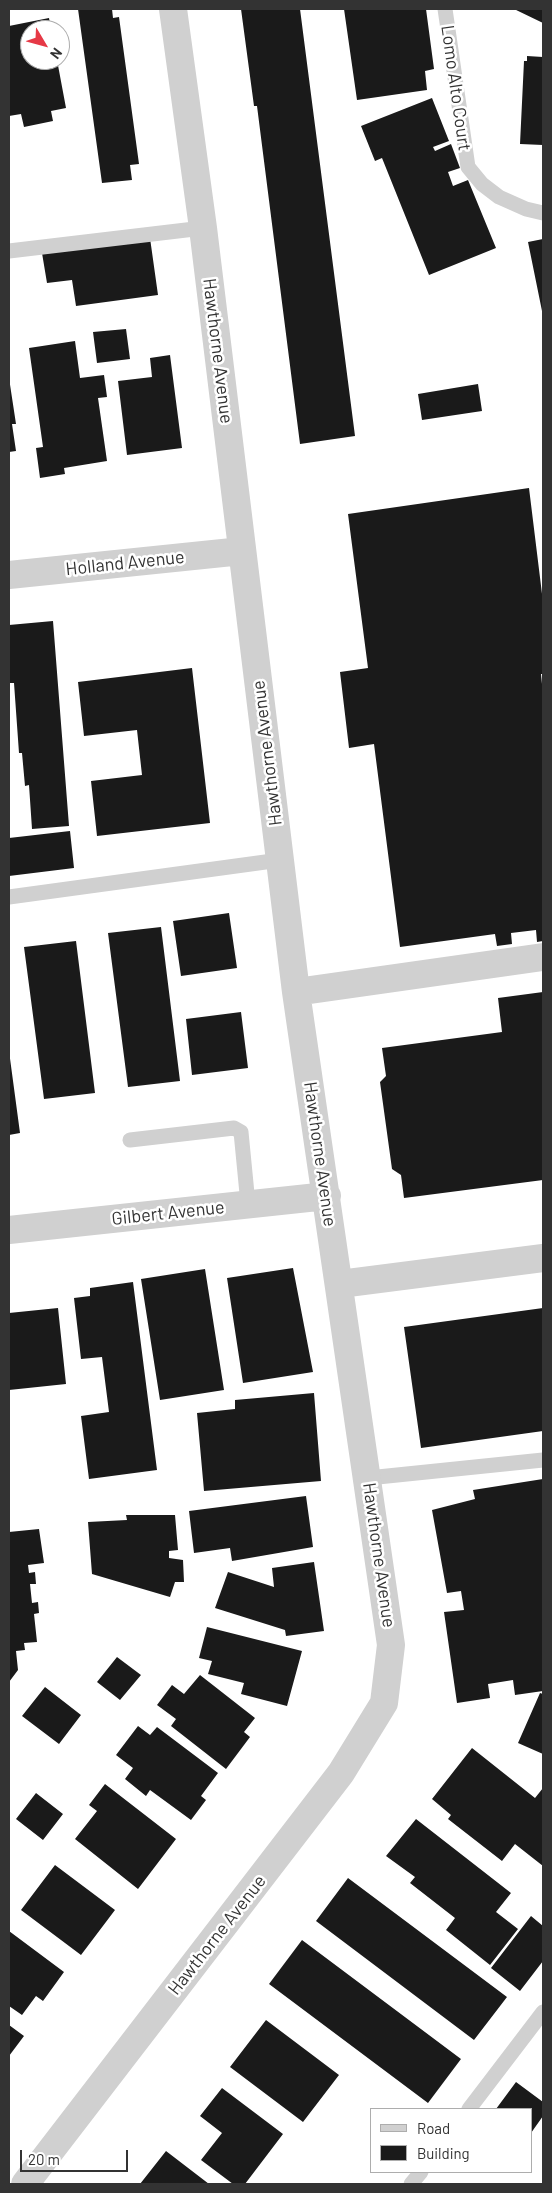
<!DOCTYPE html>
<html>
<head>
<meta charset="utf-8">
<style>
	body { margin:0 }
	#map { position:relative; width:552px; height:2193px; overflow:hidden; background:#fff; font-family:Barlow,sans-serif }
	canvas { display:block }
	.frame { position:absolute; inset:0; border:10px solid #333; pointer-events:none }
	.legend { position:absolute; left:370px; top:2108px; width:162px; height:65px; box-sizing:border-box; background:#fff; border:1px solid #adadad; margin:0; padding:6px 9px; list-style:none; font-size:15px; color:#333 }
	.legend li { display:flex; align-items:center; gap:10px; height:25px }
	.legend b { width:25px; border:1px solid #adadad }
	.north { position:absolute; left:20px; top:20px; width:50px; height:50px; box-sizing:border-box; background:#fff; border:1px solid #adadad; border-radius:50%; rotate:127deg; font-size:14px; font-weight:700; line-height:20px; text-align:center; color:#333 }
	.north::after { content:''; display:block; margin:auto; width:18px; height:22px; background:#e63946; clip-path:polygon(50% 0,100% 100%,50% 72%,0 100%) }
	.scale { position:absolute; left:20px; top:2150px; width:108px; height:22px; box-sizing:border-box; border:2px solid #333; border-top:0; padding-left:6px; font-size:15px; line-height:18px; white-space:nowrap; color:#333; -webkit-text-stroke:4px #fff; paint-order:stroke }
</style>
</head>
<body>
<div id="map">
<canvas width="552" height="2193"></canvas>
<div class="frame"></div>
<ul class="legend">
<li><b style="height:6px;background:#d0d0d0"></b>Road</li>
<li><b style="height:14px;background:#1a1a1a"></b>Building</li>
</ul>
<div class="north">N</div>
<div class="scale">20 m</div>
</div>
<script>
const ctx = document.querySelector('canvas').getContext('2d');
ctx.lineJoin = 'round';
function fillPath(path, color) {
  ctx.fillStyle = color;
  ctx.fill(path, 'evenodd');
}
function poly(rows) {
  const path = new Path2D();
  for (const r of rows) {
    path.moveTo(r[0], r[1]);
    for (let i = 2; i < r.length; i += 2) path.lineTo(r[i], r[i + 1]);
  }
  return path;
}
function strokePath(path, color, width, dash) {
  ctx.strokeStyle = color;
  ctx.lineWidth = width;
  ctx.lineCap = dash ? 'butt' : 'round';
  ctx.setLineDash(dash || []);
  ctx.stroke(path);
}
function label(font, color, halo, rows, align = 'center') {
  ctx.font = font + ' Barlow,sans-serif';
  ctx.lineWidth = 5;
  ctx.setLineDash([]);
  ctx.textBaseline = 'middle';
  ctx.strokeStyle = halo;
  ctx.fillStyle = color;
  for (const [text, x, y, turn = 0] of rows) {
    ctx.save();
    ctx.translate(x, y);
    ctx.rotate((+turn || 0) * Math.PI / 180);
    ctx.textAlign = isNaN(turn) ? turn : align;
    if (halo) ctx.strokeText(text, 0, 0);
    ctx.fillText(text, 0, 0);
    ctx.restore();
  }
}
fillPath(poly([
	[78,9,112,9,113,18,119,17,139,164,130,165,132,180,102,183],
	[241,9,300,9,355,436,300,444,257,106,254,106],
	[344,9,426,9,434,69,425,71,427,90,357,100],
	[514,9,543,9,543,23],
	[49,18,51,30,30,30,30,60,57,60,66,108,51,111,53,121,24,127,21,114,9,116,9,26],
	[527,56,543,57,543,145,520,144,524,61,527,61],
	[432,98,449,141,433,147,435,151,451,144,460,168,448,172,453,186,468,180,496,248,429,275,382,158,375,161,361,126],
	[150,238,158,295,76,306,72,280,47,283,42,253],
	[543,239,543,311,542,311,528,242],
	[126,329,130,359,97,363,93,332],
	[75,341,80,378,104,375,107,397,98,398,107,461,64,468,65,474,40,478,36,448,43,447,29,348],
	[170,355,182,448,127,455,118,381,152,377,150,358],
	[9,378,16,424,12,424,16,451,9,452],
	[478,384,482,411,422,420,418,394],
	[529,488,543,602,543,674,541,674,543,694,543,941,537,942,536,930,511,933,512,944,497,946,495,934,400,947,374,744,349,748,340,672,368,668,348,514],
	[53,621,69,826,32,829,29,785,25,786,22,753,19,753,14,683,10,683,9,625],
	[192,668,210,823,97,836,91,781,142,775,137,730,84,736,78,682],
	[70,831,74,868,9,876,9,838],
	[229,913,237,968,181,976,173,921],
	[161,927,180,1081,128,1087,108,933],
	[76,941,95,1093,44,1099,24,947],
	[543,992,543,1180,404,1198,401,1175,392,1169,380,1082,386,1076,382,1048,502,1032,498,998],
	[241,1012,248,1068,192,1075,186,1019],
	[9,1051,20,1133,9,1135],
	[293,1268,313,1372,243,1383,227,1278],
	[205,1269,224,1390,160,1400,141,1279],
	[133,1282,157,1470,89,1479,81,1416,109,1412,102,1357,81,1359,74,1298,90,1296,90,1288],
	[58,1308,66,1384,9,1390,9,1313],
	[543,1308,543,1431,421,1448,404,1327],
	[314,1393,321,1481,204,1491,197,1413,235,1409,235,1400],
	[543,1479,543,1691,515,1695,513,1680,488,1684,490,1698,457,1703,444,1612,464,1610,461,1591,447,1593,432,1510,475,1499,473,1490],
	[306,1496,313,1547,232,1561,230,1548,194,1553,189,1511],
	[126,1515,175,1515,178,1550,169,1551,169,1558,183,1560,184,1582,175,1582,170,1597,92,1574,88,1522,127,1520],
	[39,1529,44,1563,28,1565,29,1573,35,1572,36,1584,30,1584,32,1603,38,1602,39,1613,34,1614,37,1642,24,1643,25,1650,16,1651,18,1670,9,1682,9,1532],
	[314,1562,324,1631,286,1636,285,1630,215,1608,228,1572,274,1587,272,1568],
	[207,1627,302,1651,287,1706,241,1694,244,1683,208,1674,212,1661,199,1658],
	[117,1657,141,1675,120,1700,97,1682],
	[200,1675,255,1718,244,1732,250,1737,226,1769,171,1726,176,1719,157,1705,172,1685,184,1694],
	[45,1687,81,1715,59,1744,22,1716],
	[540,1693,543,1694,543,1754,518,1743],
	[138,1726,150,1735,157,1727,218,1773,201,1796,206,1800,191,1820,150,1790,146,1796,125,1779,133,1768,116,1755],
	[472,1748,535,1798,543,1788,543,1866,515,1844,502,1861,448,1819,451,1815,432,1799],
	[105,1784,176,1839,138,1889,75,1839,97,1811,89,1805],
	[36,1793,63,1814,43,1840,16,1819],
	[416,1819,511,1893,496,1912,518,1929,490,1965,446,1930,455,1918,410,1883,415,1877,386,1856],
	[55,1865,115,1910,81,1955,21,1910],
	[348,1878,507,1997,474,2040,316,1921],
	[531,1916,543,1926,543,1961,520,1991,491,1968],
	[9,1931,64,1972,43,2001,36,1996,22,2015,9,2006],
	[302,1940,461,2059,428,2103,269,1984],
	[266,2020,339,2075,303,2122,230,2067],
	[9,2025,24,2036,9,2056],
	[516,2082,543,2102,543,2116,531,2133,531,2109,496,2109],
	[222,2088,283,2134,245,2184,233,2184,201,2160,222,2133,200,2116],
	[166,2151,209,2184,140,2184]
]), '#1a1a1a');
strokePath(poly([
	[445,9,468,167,482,184,499,197,526,209,543,213],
	[9,251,203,228],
	[9,897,280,860],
	[130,1140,234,1128,241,1132,248,1204],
	[368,1478,543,1460],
	[469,2109,543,2012],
	[411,2184,421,2172]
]), '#d0d0d0', 15);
strokePath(poly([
	[9,575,242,551],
	[296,992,543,957],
	[9,1230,327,1196],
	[340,1284,543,1258],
	[25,2184,341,1773,384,1703,391,1645,296,992,203,228,173,9]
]), '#d0d0d0', 28);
label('18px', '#333', '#fff', [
	["Lomo Alto Court",456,88,82],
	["Hawthorne Avenue",218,351,83],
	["Holland Avenue",125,563,-6],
	["Hawthorne Avenue",267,753,-97],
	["Hawthorne Avenue",320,1154,82],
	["Gilbert Avenue",168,1213,-6],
	["Hawthorne Avenue",379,1555,82],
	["Hawthorne Avenue",217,1935,-52]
]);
</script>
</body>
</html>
